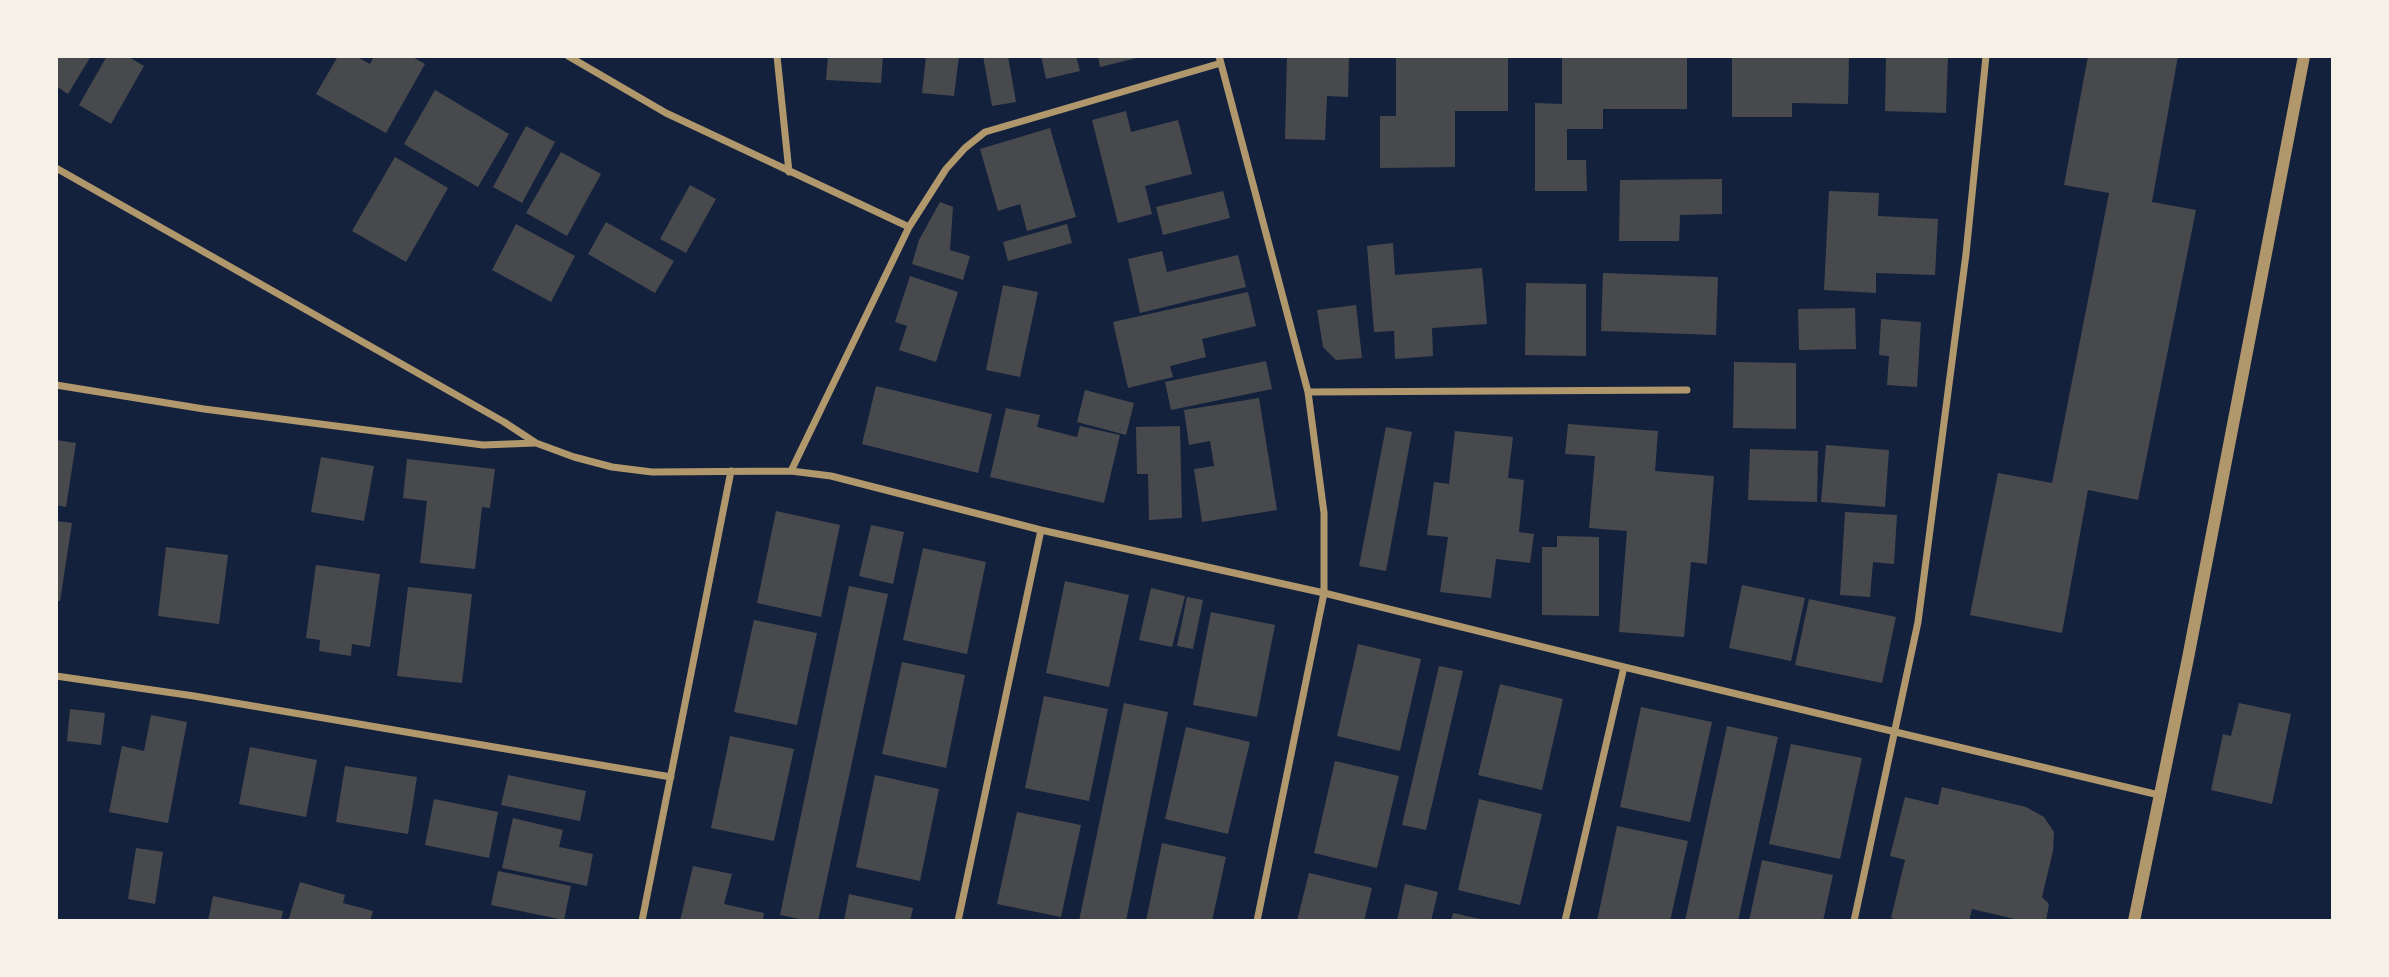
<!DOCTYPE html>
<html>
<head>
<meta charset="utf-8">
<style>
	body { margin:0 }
	#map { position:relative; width:2389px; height:977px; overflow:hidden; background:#14213d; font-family:"Work Sans",sans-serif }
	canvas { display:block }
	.frame { position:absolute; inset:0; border:58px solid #f6f1e7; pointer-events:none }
</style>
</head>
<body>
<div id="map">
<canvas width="2389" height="977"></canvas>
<div class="frame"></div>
</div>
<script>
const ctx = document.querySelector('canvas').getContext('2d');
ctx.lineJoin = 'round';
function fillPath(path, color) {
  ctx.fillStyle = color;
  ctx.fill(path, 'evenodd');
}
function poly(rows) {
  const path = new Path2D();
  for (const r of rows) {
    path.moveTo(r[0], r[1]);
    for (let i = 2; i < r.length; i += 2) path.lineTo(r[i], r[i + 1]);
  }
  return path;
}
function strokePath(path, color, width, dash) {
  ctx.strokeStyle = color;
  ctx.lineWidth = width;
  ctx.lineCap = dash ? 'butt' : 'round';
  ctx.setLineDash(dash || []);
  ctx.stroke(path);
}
fillPath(poly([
	[56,56,91,56,68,94,56,86],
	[107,56,127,56,144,66,111,124,79,105],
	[338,56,356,56,370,64,374,56,411,56,425,64,386,133,316,94],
	[828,56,883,56,881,83,826,80],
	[926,56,959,56,954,96,922,93],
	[983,56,1008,56,1016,102,992,106],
	[1041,56,1076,56,1080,71,1046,79],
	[1098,56,1141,56,1141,57,1100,67],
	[1287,56,1349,56,1348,97,1327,96,1325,140,1285,139],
	[1396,56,1508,56,1508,111,1455,111,1455,167,1380,168,1380,116,1396,116],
	[1562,56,1687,56,1687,109,1603,109,1603,129,1567,129,1567,160,1586,160,1587,191,1535,191,1535,103,1562,104],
	[1732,56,1849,56,1848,104,1792,103,1792,117,1732,117],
	[1886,56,1948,56,1946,113,1885,111],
	[2088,56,2178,56,2152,202,2196,210,2138,500,2088,490,2062,633,1970,615,1998,473,2052,483,2109,193,2064,185],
	[435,90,509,134,478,187,404,144],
	[1126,111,1131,132,1178,120,1192,174,1145,186,1152,214,1118,223,1092,120],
	[526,126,555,142,522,203,493,187],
	[1050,128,1076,217,1027,231,1020,204,998,211,980,149],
	[561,152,601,174,567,236,526,213],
	[395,157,448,188,406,262,352,231],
	[1722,179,1722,214,1680,215,1679,241,1619,241,1620,180],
	[690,185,716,199,686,253,660,239],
	[1223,191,1230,218,1163,235,1156,207],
	[1829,191,1879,193,1878,216,1938,219,1935,275,1876,273,1876,293,1824,290],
	[940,202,953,207,950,250,970,256,963,280,912,264,919,240],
	[606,222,674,261,655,293,588,254],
	[516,224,575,256,551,302,492,270],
	[1067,224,1072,243,1008,261,1003,242],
	[1393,243,1395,275,1482,268,1487,324,1432,328,1433,356,1395,359,1394,331,1374,332,1367,246],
	[1162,251,1167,272,1238,255,1246,287,1140,313,1128,259],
	[1603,273,1718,277,1716,335,1601,331],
	[910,276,958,292,936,362,899,350,907,326,895,322],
	[1526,283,1586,284,1586,356,1525,355],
	[1003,285,1038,292,1020,377,986,370],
	[1248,292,1256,326,1202,339,1206,357,1170,366,1173,377,1128,388,1113,322],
	[1356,305,1362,358,1336,360,1323,347,1317,310],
	[1855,308,1856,349,1799,350,1798,309],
	[1881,319,1921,322,1917,387,1887,385,1889,356,1879,355],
	[1266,361,1272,389,1171,410,1165,382],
	[1734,362,1796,363,1796,429,1733,428],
	[876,386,992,414,978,473,862,444],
	[1085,390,1134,403,1126,435,1077,422],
	[1259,398,1277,510,1202,522,1194,469,1214,466,1210,441,1189,445,1184,410],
	[1006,408,1040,415,1037,427,1077,437,1080,426,1120,435,1104,503,990,477],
	[1568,424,1658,431,1655,471,1714,476,1707,564,1691,562,1684,637,1619,632,1627,531,1589,528,1595,456,1565,454],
	[1180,426,1182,518,1149,520,1148,474,1137,474,1136,427],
	[1386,427,1412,432,1386,571,1359,566],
	[1455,431,1513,437,1508,478,1524,480,1519,532,1534,534,1530,563,1496,559,1491,598,1440,592,1448,537,1427,535,1434,482,1449,484],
	[56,440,76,443,66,507,56,505],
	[1826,445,1889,450,1885,507,1821,502],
	[1750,449,1818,451,1817,502,1748,500],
	[321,457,374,466,364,521,311,512],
	[407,459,495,469,490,508,482,507,475,569,420,563,427,501,403,498],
	[776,511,840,525,821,617,757,603],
	[1845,512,1897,515,1894,564,1873,562,1870,597,1840,595],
	[56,521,72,523,60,601,56,601],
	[871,525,904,532,893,584,859,576],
	[1557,536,1599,537,1599,616,1542,615,1542,547,1557,547],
	[166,547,228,555,219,624,158,616],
	[923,548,986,562,967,654,903,640],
	[316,565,380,574,370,647,352,644,351,656,319,651,320,640,306,638],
	[1065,581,1129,595,1109,687,1046,673],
	[1742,585,1805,598,1791,661,1729,648],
	[849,586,888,594,818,921,810,921,780,915],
	[408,587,472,594,462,683,397,676],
	[1151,588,1185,596,1172,647,1139,640],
	[1187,597,1203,600,1193,649,1177,646],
	[1809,599,1896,617,1882,683,1795,665],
	[1211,612,1275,625,1257,717,1193,705],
	[754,620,817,633,797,725,734,712],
	[1358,644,1421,659,1400,751,1337,736],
	[902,662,965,675,946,768,882,754],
	[1439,666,1463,671,1426,830,1402,825],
	[1500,684,1563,699,1542,790,1478,775],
	[1044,696,1108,709,1089,801,1025,788],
	[1124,703,1168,712,1126,921,1079,921],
	[2239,703,2291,714,2272,804,2211,790,2223,734,2231,736],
	[1641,707,1712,722,1690,822,1620,807],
	[70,709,105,713,101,745,67,741],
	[151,715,187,722,168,823,109,812,122,746,144,751],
	[1727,726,1778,737,1738,921,1685,921],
	[1186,727,1250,742,1228,834,1165,819],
	[730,736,794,749,774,841,711,828],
	[1791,744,1862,758,1840,859,1769,844],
	[250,747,317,760,306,817,239,804],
	[1335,761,1399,776,1377,868,1314,853],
	[345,766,417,777,408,834,336,822],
	[508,775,586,791,580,821,501,805],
	[875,775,939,789,920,881,856,867],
	[1942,787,2026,807,2044,817,2054,832,2053,851,2042,897,2049,904,2046,921,2023,921,1972,909,1969,921,1904,921,1891,918,1905,860,1890,856,1905,797,1938,805],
	[434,799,498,812,489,858,425,845],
	[1479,799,1542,814,1520,905,1458,890],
	[1017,812,1081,825,1061,917,997,904],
	[513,818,563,830,559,847,593,854,587,886,502,868],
	[1617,826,1688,841,1670,921,1597,921],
	[1162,843,1226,857,1212,921,1146,921],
	[136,848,163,852,155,904,128,899],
	[1762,860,1833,875,1823,921,1749,921],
	[693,866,732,874,724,904,764,913,763,921,680,921],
	[498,871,571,886,564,920,491,905],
	[1309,873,1372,888,1364,921,1297,921],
	[300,882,345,895,343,903,373,911,370,921,288,921],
	[1405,884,1438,892,1431,921,1397,921],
	[849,894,913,908,910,921,844,921],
	[213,896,283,911,281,921,208,921],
	[1453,913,1485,920,1485,921,1451,921]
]), '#48494c');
strokePath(poly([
	[568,56,666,113,909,227],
	[777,56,789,172],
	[1219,56,1308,392,1324,513,1324,593,1257,921],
	[56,168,504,422,536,443,574,457,612,467,652,472,791,471,831,476,1041,530,1324,593,1624,667,2159,795],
	[56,385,204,409,483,445,535,443],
	[1308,392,1687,390],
	[791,471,909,227,946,169,965,148,985,132,1221,63],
	[56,676,194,696,671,777],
	[642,921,731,471],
	[958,921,1041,530],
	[1565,921,1624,667],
	[1854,921,1918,622,1966,254,1986,56]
]), '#b1986c', 7);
strokePath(poly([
	[2134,921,2188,658,2304,56]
]), '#b1986c', 12);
</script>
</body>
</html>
